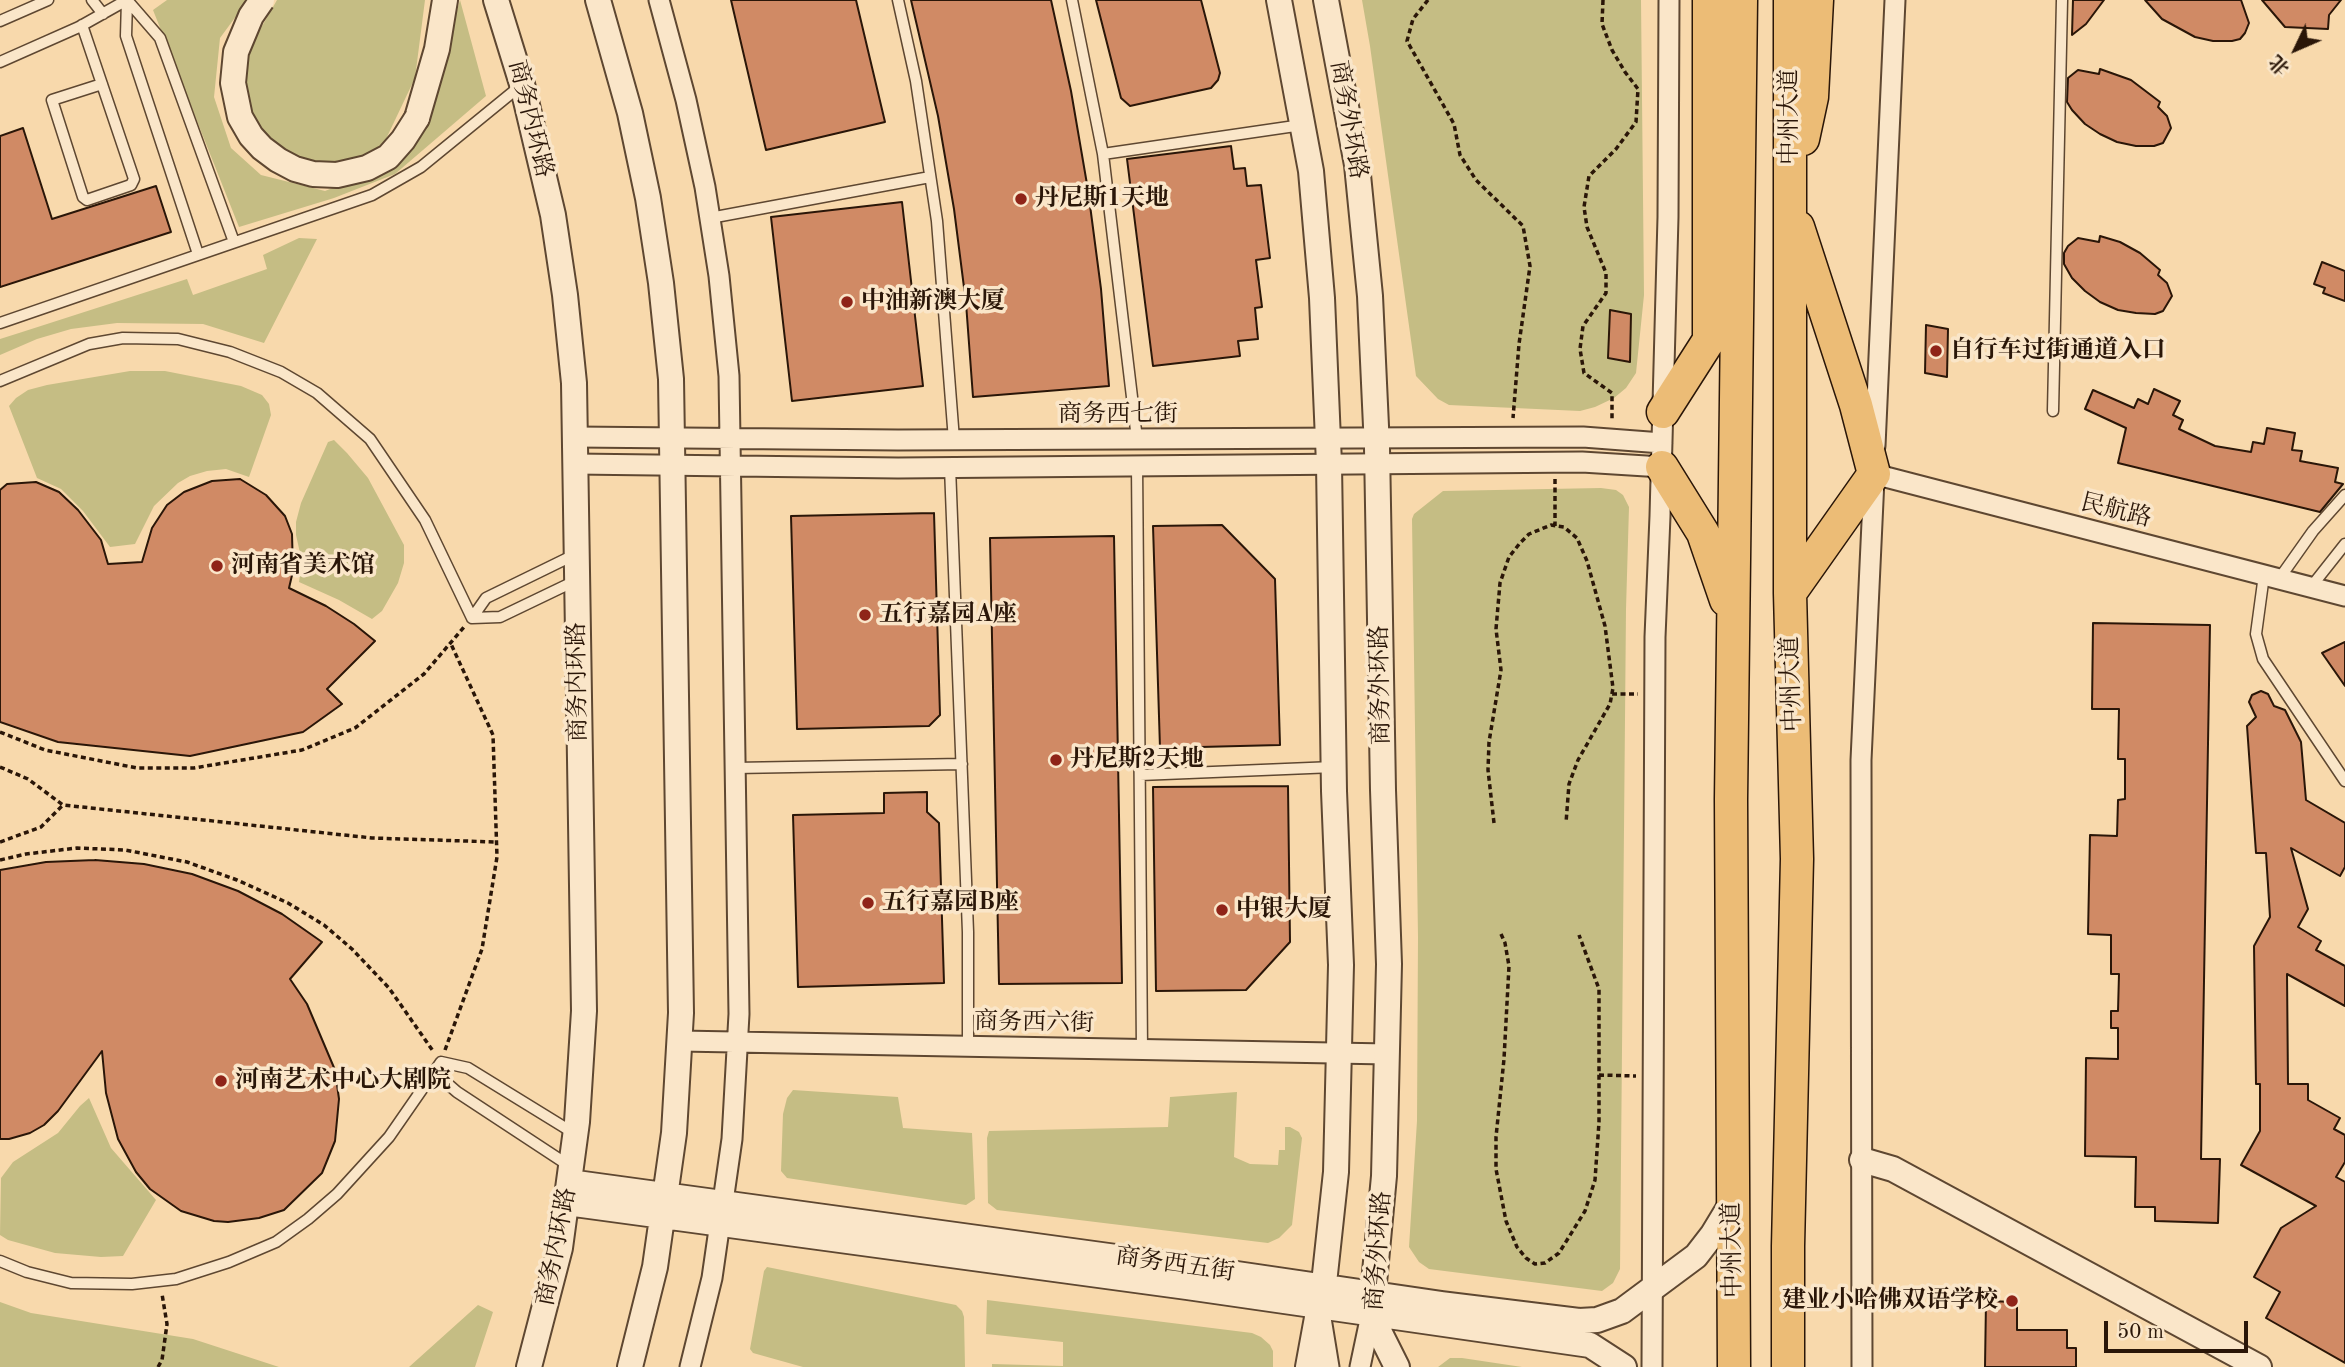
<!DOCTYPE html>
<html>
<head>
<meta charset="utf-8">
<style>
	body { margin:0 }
	#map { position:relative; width:2345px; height:1367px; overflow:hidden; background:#f8d9ac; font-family:"Old Standard TT","Noto Serif SC",serif }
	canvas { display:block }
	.north { position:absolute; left:2261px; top:14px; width:70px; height:70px; -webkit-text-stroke:5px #fae6c9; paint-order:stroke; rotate:226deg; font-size:19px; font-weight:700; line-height:28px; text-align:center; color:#2a1608 }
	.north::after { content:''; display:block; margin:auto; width:24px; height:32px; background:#2a1608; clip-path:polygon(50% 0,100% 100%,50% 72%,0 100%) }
	.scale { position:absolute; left:2104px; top:1321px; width:144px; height:32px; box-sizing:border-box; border:4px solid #2a1608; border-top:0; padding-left:9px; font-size:21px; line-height:24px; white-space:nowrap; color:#2a1608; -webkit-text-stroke:5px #fae6c9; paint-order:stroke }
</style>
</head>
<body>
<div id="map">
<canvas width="2345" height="1367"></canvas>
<div class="north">北</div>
<div class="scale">50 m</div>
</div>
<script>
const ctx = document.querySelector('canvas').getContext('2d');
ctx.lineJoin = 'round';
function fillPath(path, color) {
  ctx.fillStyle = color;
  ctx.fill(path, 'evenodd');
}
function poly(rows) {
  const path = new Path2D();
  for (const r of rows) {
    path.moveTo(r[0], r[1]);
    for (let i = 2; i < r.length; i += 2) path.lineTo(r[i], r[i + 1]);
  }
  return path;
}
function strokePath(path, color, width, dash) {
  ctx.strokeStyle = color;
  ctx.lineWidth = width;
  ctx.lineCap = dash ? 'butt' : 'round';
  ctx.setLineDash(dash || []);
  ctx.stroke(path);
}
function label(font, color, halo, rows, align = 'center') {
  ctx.font = font + ' "Old Standard TT","Noto Serif SC",serif';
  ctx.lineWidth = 7;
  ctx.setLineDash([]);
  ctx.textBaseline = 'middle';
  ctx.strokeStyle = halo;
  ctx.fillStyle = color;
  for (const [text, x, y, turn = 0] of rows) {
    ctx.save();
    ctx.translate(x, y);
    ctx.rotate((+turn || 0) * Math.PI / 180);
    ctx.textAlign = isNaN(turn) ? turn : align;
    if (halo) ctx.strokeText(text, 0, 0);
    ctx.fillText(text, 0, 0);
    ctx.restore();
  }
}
fillPath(poly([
	[167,0,248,0,220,38,214,97,231,148,261,175,325,191,388,166,423,131,460,0,486,96,395,174,334,198,239,227,153,10],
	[277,0,425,0,415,78,386,139,367,159,328,166,278,150,257,129,245,97,245,56],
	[1362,0,1641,0,1644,295,1636,373,1626,388,1614,398,1595,407,1580,411,1449,405,1438,399,1416,376,1370,46],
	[299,238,317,239,264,343,203,324,117,323,71,329,37,339,0,355,0,339,19,333,187,279,193,295,267,269,263,255],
	[130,371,165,371,241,386,262,395,269,404,271,415,249,477,226,469,207,471,190,476,178,483,154,506,135,544,110,547,83,511,61,489,37,478,9,406,16,398,28,390,47,385],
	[334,440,347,453,368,478,404,545,404,563,398,583,382,611,372,619,339,600,299,582,302,562,296,535,296,522,301,503,328,442],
	[1601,488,1616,490,1623,495,1629,507,1626,609,1620,1269,1613,1283,1602,1291,1429,1269,1419,1262,1409,1247,1417,1121,1418,937,1412,519,1414,514,1443,491],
	[793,1090,898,1097,903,1128,972,1133,975,1199,966,1205,787,1178,781,1171,783,1114,787,1098],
	[1237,1092,1234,1157,1250,1164,1278,1165,1279,1150,1285,1150,1285,1127,1290,1127,1299,1132,1302,1138,1292,1225,1279,1238,1268,1243,997,1210,988,1203,987,1138,989,1131,1168,1127,1170,1097],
	[89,1098,111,1148,156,1200,123,1256,101,1257,55,1253,8,1240,0,1235,1,1178,13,1162,58,1133,80,1106],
	[767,1267,956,1305,962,1311,964,1317,965,1367,803,1367,753,1353,750,1349,764,1271],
	[987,1300,1252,1333,1261,1337,1270,1345,1273,1351,1273,1367,992,1367,992,1364,1063,1366,1063,1342,986,1334],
	[0,1302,31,1313,193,1339,279,1367,0,1367],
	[478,1305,493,1312,475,1367,409,1367],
	[1450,1358,1462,1358,1522,1367,1438,1367]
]), '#c5bd84');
const building = poly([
	[731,0,856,0,885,122,766,150,731,0],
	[911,0,1051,0,1071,91,1088,190,1101,289,1109,386,973,397,966,303,954,209,938,116,911,0],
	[1096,0,1201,0,1220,73,1218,80,1211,88,1130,106,1121,98,1096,0],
	[2073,0,2104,0,2086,24,2072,35,2073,0],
	[2145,0,2241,0,2249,23,2245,33,2240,39,2232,41,2213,41,2195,37,2162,19,2145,0],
	[2262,0,2341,0,2329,15,2328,29,2285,27,2262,0],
	[2100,69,2131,80,2160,102,2158,107,2167,116,2171,128,2163,143,2154,146,2136,146,2117,142,2100,134,2085,124,2072,110,2067,102,2068,78,2078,70,2099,74,2100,69],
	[23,128,52,219,156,186,171,232,0,287,0,136,23,128],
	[1231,146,1234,169,1245,168,1247,186,1261,185,1270,258,1256,260,1262,307,1255,308,1258,339,1238,341,1240,356,1153,366,1127,159,1231,146],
	[902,202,923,386,792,401,771,217,902,202],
	[2100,236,2120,242,2140,253,2160,270,2158,275,2167,283,2172,296,2163,311,2155,314,2136,313,2118,310,2100,302,2085,291,2072,278,2064,264,2064,253,2068,246,2078,238,2099,242,2100,236],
	[2322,262,2345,271,2345,301,2323,293,2325,288,2314,284,2322,262],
	[1610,310,1631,314,1630,362,1608,358,1610,310],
	[1926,325,1948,329,1947,377,1925,373,1926,325],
	[2154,389,2180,401,2173,415,2183,420,2179,429,2215,446,2251,452,2253,442,2264,444,2267,428,2295,433,2292,450,2302,451,2300,461,2338,468,2335,482,2343,484,2320,512,2118,463,2126,428,2085,409,2093,390,2134,408,2138,399,2148,404,2154,389],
	[240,479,266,495,285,516,292,534,293,571,289,588,326,606,354,624,375,641,327,689,342,704,303,732,190,756,58,742,0,722,0,490,7,484,36,482,59,492,78,510,101,540,108,564,142,562,152,528,167,505,184,492,212,481,240,479],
	[934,513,940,715,929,726,797,729,791,516,934,513],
	[1222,525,1275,579,1280,745,1160,748,1153,526,1222,525],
	[1114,536,1122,983,999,984,990,538,1114,536],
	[2093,623,2210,625,2201,1159,2220,1159,2218,1223,2155,1221,2155,1207,2135,1207,2136,1157,2085,1156,2086,1058,2118,1059,2118,1028,2111,1028,2111,1011,2118,1011,2119,974,2111,974,2111,935,2088,934,2090,835,2117,836,2118,800,2125,799,2125,759,2118,759,2119,709,2092,709,2093,623],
	[2345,642,2345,686,2322,653,2345,642],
	[2261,691,2268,694,2274,706,2285,710,2301,742,2306,800,2345,823,2345,867,2340,876,2291,848,2308,909,2298,927,2321,941,2316,950,2345,966,2345,1006,2287,974,2288,1084,2308,1084,2308,1100,2340,1118,2334,1129,2345,1135,2345,1162,2336,1177,2345,1182,2345,1363,2266,1318,2280,1292,2254,1277,2281,1228,2316,1206,2241,1165,2260,1131,2260,1084,2256,1084,2254,946,2270,917,2266,853,2256,853,2247,726,2256,717,2249,702,2252,695,2261,691],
	[1288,786,1290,942,1246,990,1156,991,1153,787,1288,786],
	[927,792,927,812,939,823,944,983,798,987,793,815,884,813,884,793,927,792],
	[95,860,144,864,192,874,238,891,282,914,322,942,290,979,307,1004,335,1070,339,1099,335,1141,322,1173,284,1210,259,1218,228,1222,214,1221,181,1211,150,1189,136,1172,118,1139,106,1093,102,1051,58,1111,44,1125,30,1133,9,1139,0,1139,0,870,46,862,95,860],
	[1986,1301,2017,1302,2017,1330,2067,1330,2067,1348,2076,1348,2076,1367,1985,1367,1986,1301]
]);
fillPath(building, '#d08a65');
strokePath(building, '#2a1608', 2);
const service = poly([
	[92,0,103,14],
	[127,0,160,38,234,242],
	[127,0,126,36,198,254],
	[898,0,916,81,937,221,954,440],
	[1072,0,1103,154,1137,439],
	[0,21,48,0],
	[82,25,134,179,131,185,87,200,83,197,52,100,102,84],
	[0,62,79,27,127,0],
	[1103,154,1302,125],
	[710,218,930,177],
	[0,323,372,195,421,167,519,87],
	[0,381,89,344,123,338,178,339,230,352,281,372,317,393,370,439,425,520,472,618],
	[2053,411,2062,0],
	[1137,465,1142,1050],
	[950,467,968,932,968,1046],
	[2264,575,2256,634,2263,659,2345,781],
	[2279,579,2313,531,2345,495],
	[2311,587,2345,544],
	[472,618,486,598,574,555],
	[472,618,500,617,575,581],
	[735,768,962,764],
	[1140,775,1334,767],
	[434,1072,457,1092,568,1165],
	[0,1261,27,1272,71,1283,132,1284,176,1279,229,1262,276,1242,308,1219,337,1194,389,1137,441,1062,468,1068,572,1132]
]);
const minor = poly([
	[659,0,686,100,705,187,719,276,729,376,739,1014,732,1139,712,1278,690,1367],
	[575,437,898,440,1583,437,1662,443],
	[1875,446,1895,0],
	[575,464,898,468,1582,462,1662,467],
	[1874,474,2345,596],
	[680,1041,1388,1054],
	[1321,1318,1329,1367],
	[1360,1367,1371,1315],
	[1652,1367,1655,637,1660,516,1668,217,1669,0],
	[1862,1367,1861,760,1874,479]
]);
const tertiary = poly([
	[496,0,522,84,553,215,565,295,574,383,584,1011,577,1122,560,1248,529,1367],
	[598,0,630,113,648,198,661,283,671,379,681,1013,674,1133,655,1267,630,1367],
	[1279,0,1311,171,1322,298,1329,464,1334,791,1341,965,1336,1172,1325,1274,1308,1367],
	[1326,0,1357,165,1370,296,1377,448,1383,790,1389,964,1384,1176,1371,1315,1397,1367],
	[417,118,437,49,445,0],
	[1862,1160,1893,1169,2259,1367],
	[569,1182,1189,1267,1442,1304,1579,1321,1597,1320,1622,1311,1696,1256,1713,1234,1733,1201],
	[567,1203,1187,1287,1590,1345,1624,1367]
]);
const trunk = poly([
	[1803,139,1812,97,1817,0],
	[1663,412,1709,340,1709,0],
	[1662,467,1703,533,1726,600],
	[1790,593,1874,474,1856,405,1798,227],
	[1734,1367,1731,799,1741,0],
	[1788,1367,1788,1246,1797,859,1790,593,1790,0]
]);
strokePath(service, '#5e4731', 13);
strokePath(minor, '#5e4731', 23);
strokePath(tertiary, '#5e4731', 28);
strokePath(trunk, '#2a1608', 35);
strokePath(poly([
	[1428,0,1413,19,1407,41,1454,124,1460,155,1476,180,1523,226,1530,266,1519,344,1513,418],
	[1603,0,1602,24,1612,50,1625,72,1638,89,1636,122,1616,149,1589,176,1584,207,1587,227,1606,273,1606,293,1583,326,1580,349,1584,373,1612,393,1612,420],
	[1555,479,1555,526],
	[1612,694,1638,694],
	[0,732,45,750,137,768,194,768,302,750,355,728,424,674,464,627],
	[0,767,28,779,63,805,372,838,496,842],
	[1494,823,1488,770,1489,742,1501,670,1496,629,1500,583,1509,557,1520,543,1529,534,1551,525,1564,527,1577,538,1587,561,1605,626,1613,688,1610,704,1578,760,1569,784,1566,823],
	[0,842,41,827,63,805],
	[0,860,26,854,77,848,125,850,187,862,237,880,288,903,324,925,352,949,389,988,433,1051],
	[1501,934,1505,943,1509,966,1504,1059,1496,1137,1496,1169,1506,1221,1517,1247,1526,1258,1535,1264,1545,1263,1559,1253,1585,1211,1595,1180,1599,1122,1599,989,1579,935],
	[445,1050,482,949,497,857,493,735,451,644],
	[1599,1075,1636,1076],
	[158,1367,162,1360,167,1324,162,1294]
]), '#2a1608', 3.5, [5, 3.5]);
strokePath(service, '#fae6c9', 10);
strokePath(minor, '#fae6c9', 19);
strokePath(tertiary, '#fae6c9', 24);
strokePath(trunk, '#ecbc76', 32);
const tertiaryBridge = poly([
	[262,0,251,16,236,52,233,83,240,117,251,136,262,148,278,160,295,169,313,174,337,175,367,168,388,157,403,140,417,118]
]);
strokePath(tertiaryBridge, '#5e4731', 28, []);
strokePath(tertiaryBridge, '#fae6c9', 24);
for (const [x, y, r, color] of [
	[1021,199,7,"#8f2418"],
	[847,302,7,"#8f2418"],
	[1936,351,7,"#8f2418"],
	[217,566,7,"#8f2418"],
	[865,615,7,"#8f2418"],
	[1056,760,7,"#8f2418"],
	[868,903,7,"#8f2418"],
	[1222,910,7,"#8f2418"],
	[221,1081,7,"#8f2418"],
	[2012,1301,7,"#8f2418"]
]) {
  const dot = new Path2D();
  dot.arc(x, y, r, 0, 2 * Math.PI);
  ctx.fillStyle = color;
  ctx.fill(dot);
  strokePath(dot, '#fae6c9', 2.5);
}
label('24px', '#2a1608', '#fae6c9', [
	["中州大道",1790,117,-90],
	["商务内环路",530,119,76],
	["商务外环路",1348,120,80],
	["商务西七街",1118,415],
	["民航路",2116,511,14],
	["商务内环路",578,682,-91],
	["中州大道",1792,684,-92],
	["商务外环路",1381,685,-91],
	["商务西六街",1034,1023,1],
	["商务内环路",557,1247,-79],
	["中州大道",1733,1250,-91],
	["商务外环路",1379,1251,-86],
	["商务西五街",1175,1265,8]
]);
label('bold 24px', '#2a1608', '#fae6c9', [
	["丹尼斯1天地",1035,199],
	["中油新澳大厦",861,302],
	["自行车过街通道入口",1950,351],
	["河南省美术馆",231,566],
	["五行嘉园A座",879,615],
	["丹尼斯2天地",1070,760],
	["五行嘉园B座",882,903],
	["中银大厦",1236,910],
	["河南艺术中心大剧院",235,1081],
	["建业小哈佛双语学校",1998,1301,"right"]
], 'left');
</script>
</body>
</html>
